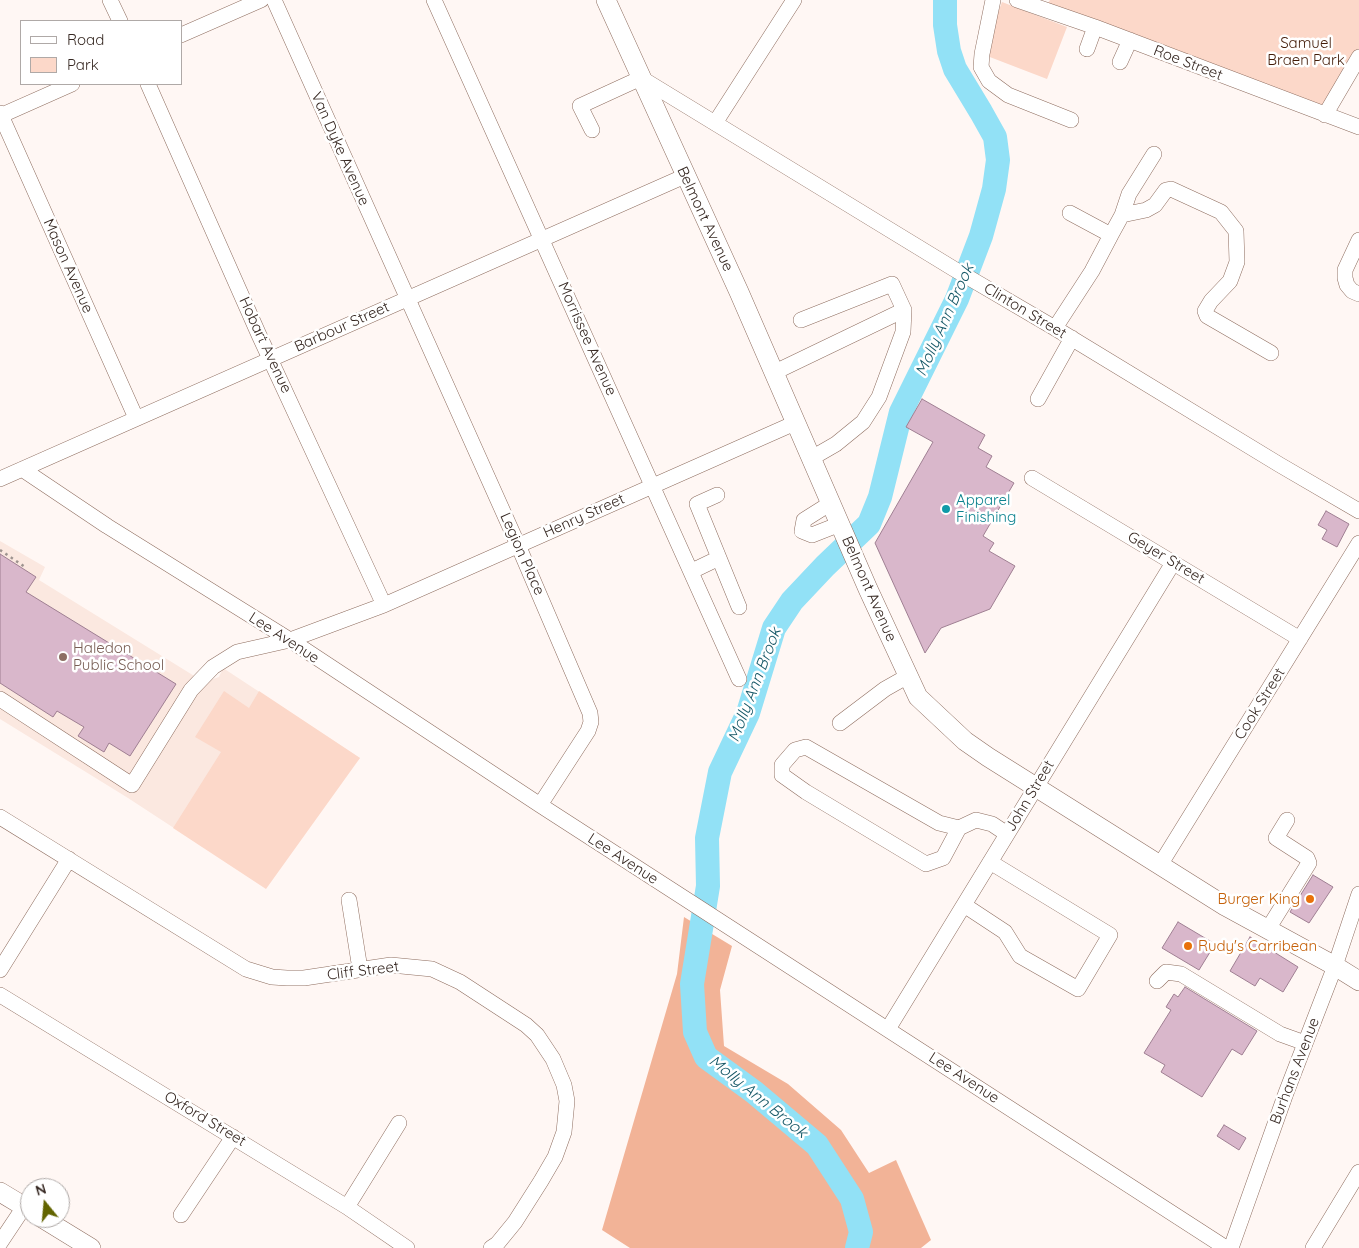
<!DOCTYPE html>
<html>
<head>
<meta charset="utf-8">
<style>
	body { margin:0 }
	#map { position:relative; width:1359px; height:1248px; overflow:hidden; background:#fff7f4; font-family:Quicksand,sans-serif }
	canvas { display:block }
	.legend { position:absolute; left:20px; top:20px; width:162px; height:65px; box-sizing:border-box; background:#fff; border:1px solid #afa9a7; margin:0; padding:6px 9px; list-style:none; font-size:15px; color:#362822 }
	.legend li { display:flex; align-items:center; gap:10px; height:25px }
	.legend b { width:25px; border:1px solid #afa9a7 }
	.north { position:absolute; left:20px; top:1178px; width:50px; height:50px; box-sizing:border-box; background:#fff; border:1px solid #afa9a7; border-radius:50%; rotate:343deg; font-size:14px; font-weight:700; line-height:20px; text-align:center; color:#362822 }
	.north::after { content:''; display:block; margin:auto; width:18px; height:22px; background:#626400; clip-path:polygon(50% 0,100% 100%,50% 72%,0 100%) }
</style>
</head>
<body>
<div id="map">
<canvas width="1359" height="1248"></canvas>
<ul class="legend">
<li><b style="height:6px;background:#fff"></b>Road</li>
<li><b style="height:14px;background:#fcd8c9"></b>Park</li>
</ul>
<div class="north">N</div>
</div>
<script>
const ctx = document.querySelector('canvas').getContext('2d');
ctx.lineJoin = 'round';
function fillPath(path, color) {
  ctx.fillStyle = color;
  ctx.fill(path, 'evenodd');
}
function poly(rows) {
  const path = new Path2D();
  for (const r of rows) {
    path.moveTo(r[0], r[1]);
    for (let i = 2; i < r.length; i += 2) path.lineTo(r[i], r[i + 1]);
  }
  return path;
}
function strokePath(path, color, width, dash) {
  ctx.strokeStyle = color;
  ctx.lineWidth = width;
  ctx.lineCap = dash ? 'butt' : 'round';
  ctx.setLineDash(dash || []);
  ctx.stroke(path);
}
function label(font, color, halo, rows, align = 'center') {
  ctx.font = font + ' Quicksand,sans-serif';
  ctx.lineWidth = 5;
  ctx.setLineDash([]);
  ctx.textBaseline = 'middle';
  ctx.strokeStyle = halo;
  ctx.fillStyle = color;
  for (const [text, x, y, turn = 0] of rows) {
    ctx.save();
    ctx.translate(x, y);
    ctx.rotate((+turn || 0) * Math.PI / 180);
    ctx.textAlign = isNaN(turn) ? turn : align;
    if (halo) ctx.strokeText(text, 0, 0);
    ctx.fillText(text, 0, 0);
    ctx.restore();
  }
}
fillPath(poly([
	[0,541,45,567,39,580,204,682,219,677,223,668,360,758,255,881,128,798,0,719]
]), '#fbe8e0');
fillPath(poly([
	[1050,0,1359,0,1359,63,1328,116,1045,8],
	[1002,2,1067,27,1047,79,982,54],
	[224,691,249,708,259,691,360,758,266,889,173,828,221,752,195,737]
]), '#fcd8c9');
fillPath(poly([
	[684,917,732,946,720,990,724,1046,788,1084,841,1130,869,1173,896,1160,931,1240,921,1248,630,1248,602,1230,677,974]
]), '#f2b397');
strokePath(poly([
	[857,1248,861,1232,852,1199,817,1145,754,1092,706,1057,695,1032,692,984,708,886,707,838,720,772,748,713,774,628,792,601,825,566,869,524,880,497,901,412,957,299,981,236,994,189,998,160,995,137,981,112,955,69,949,51,945,25,945,0]
]), '#92e1f6', 24);
const building = poly([
	[922,399,985,435,978,448,992,456,986,467,1014,483,983,536,994,543,989,551,1015,566,990,609,941,628,925,653,875,543,933,442,906,427,922,399],
	[1326,511,1349,524,1337,547,1322,539,1327,530,1318,525,1326,511],
	[0,554,36,577,26,592,176,684,130,756,109,743,104,752,78,736,84,727,57,711,53,717,0,683,0,554],
	[1313,875,1333,887,1309,923,1290,912,1313,875],
	[1178,922,1215,944,1199,970,1162,948,1178,922],
	[1250,937,1298,967,1283,992,1260,978,1255,986,1230,971,1250,937],
	[1185,987,1257,1031,1242,1055,1232,1049,1202,1097,1161,1072,1165,1065,1144,1053,1171,1010,1166,1007,1174,994,1178,997,1185,987],
	[1224,1125,1246,1138,1239,1150,1217,1136,1224,1125]
]);
fillPath(building, '#d9b7cb');
strokePath(building, '#9f7f92', 1);
const minor = poly([
	[110,0,120,21],
	[274,0,518,545,590,713,591,722,588,731,540,805],
	[434,0,739,679],
	[993,0,982,54,981,67,989,81,1008,95,1071,120],
	[1017,0,1095,27,1359,127],
	[181,35,261,0],
	[1087,49,1095,27],
	[1120,62,1130,40],
	[148,84,259,335,384,605],
	[0,113,136,418],
	[1325,115,1359,57],
	[0,116,72,84],
	[715,123,794,0],
	[592,130,580,106,641,78,954,269,1053,327,1280,465,1359,511],
	[1122,215,1129,194,1154,154],
	[1111,235,1122,215,1146,210,1155,205,1166,190,1171,189,1221,212,1236,231,1237,262,1230,281,1211,301,1205,311,1207,316,1271,353],
	[1359,240,1345,270,1345,278,1347,285,1352,291,1359,294],
	[1055,328,1092,271,1111,235,1070,213],
	[773,373,904,310,892,284,801,320],
	[1038,399,1072,338],
	[810,459,836,444,863,422,879,397,903,332,904,310],
	[22,469,107,526,290,640,540,805,1226,1248],
	[1032,478,1300,639],
	[0,479,685,176],
	[717,495,697,504,739,607],
	[831,503,804,520,802,531,812,535,840,524],
	[692,571,719,558],
	[0,699,132,785,191,690,213,667,237,652,290,640,384,605,795,423],
	[840,723,885,689,908,676],
	[0,817,246,969,272,977,287,978,304,978,391,965,432,969,460,982,526,1025,537,1035,553,1059,564,1085,567,1101,564,1132,555,1157,541,1181,515,1222,497,1244,491,1248],
	[959,828,943,858,926,864,806,792,782,775,782,765,795,750,806,747,939,823,959,828,976,820,992,824,1007,834],
	[1160,865,1359,543],
	[349,900,360,969],
	[964,905,1005,932,1020,956,1078,989,1110,935,990,862],
	[1268,929,1309,863,1307,858,1276,838,1287,820],
	[0,970,69,859],
	[1157,981,1166,972,1181,974,1280,1034,1305,1043],
	[0,995,347,1207,407,1248],
	[888,1029,1173,563],
	[347,1207,399,1123],
	[181,1215,233,1137],
	[0,1243,24,1207],
	[1231,1248,1286,1093,1335,966,1359,894],
	[1313,1248,1359,1172]
]);
const major = poly([
	[606,0,739,292,868,589,918,697,965,741,988,757,1225,906,1335,966,1359,981],
	[0,1192,30,1210],
	[42,1218,91,1248]
]);
strokePath(minor, '#8e6d5f', 16);
strokePath(major, '#8e6d5f', 20);
strokePath(poly([
	[0,550,25,567]
]), '#9e938f', 2.5, [2.5, 4]);
strokePath(minor, '#fff', 15);
strokePath(major, '#fff', 19);
for (const [x, y, r, color] of [
	[946,509,5,"#0f9aa8"],
	[63,657,5,"#8d6e63"],
	[1310,899,5,"#e8710a"],
	[1188,946,5,"#e8710a"]
]) {
  const dot = new Path2D();
  dot.arc(x, y, r, 0, 2 * Math.PI);
  ctx.fillStyle = color;
  ctx.fill(dot);
  strokePath(dot, '#fff', 2);
}
label('15px', '#431c08', '#fff', [
	["Samuel",1306,43],
	["Braen Park",1306,60]
]);
label('15px', '#362822', '#fff', [
	["Roe Street",1188,63,21],
	["Van Dyke Avenue",340,149,66],
	["Belmont Avenue",705,219,65],
	["Mason Avenue",68,266,66],
	["Clinton Street",1025,311,31],
	["Barbour Street",342,327,-24],
	["Morrissee Avenue",587,339,66],
	["Hobart Avenue",265,345,65],
	["Henry Street",584,516,-24],
	["Legion Place",522,554,66],
	["Geyer Street",1166,558,31],
	["Belmont Avenue",869,589,66],
	["Lee Avenue",284,638,33],
	["Cook Street",1260,704,-58],
	["John Street",1030,796,-59],
	["Lee Avenue",623,859,33],
	["Cliff Street",363,971,-7],
	["Burhans Avenue",1295,1071,-69],
	["Lee Avenue",964,1078,33],
	["Oxford Street",205,1119,31]
]);
label('15px', '#0d838f', '#fff', [
	["Apparel",956,500],
	["Finishing",956,517]
], 'left');
label('15px', '#785e54', '#fff', [
	["Haledon",73,648],
	["Public School",73,665]
], 'left');
label('15px', '#c56008', '#fff', [
	["Burger King",1300,899],
	["Rudy's Carribean",1198,946,"left"]
], 'right');
label('italic 16px', '#165867', '#fff', [
	["Molly Ann Brook",945,320,-66],
	["Molly Ann Brook",755,685,-69],
	["Molly Ann Brook",758,1097,39]
]);
</script>
</body>
</html>
